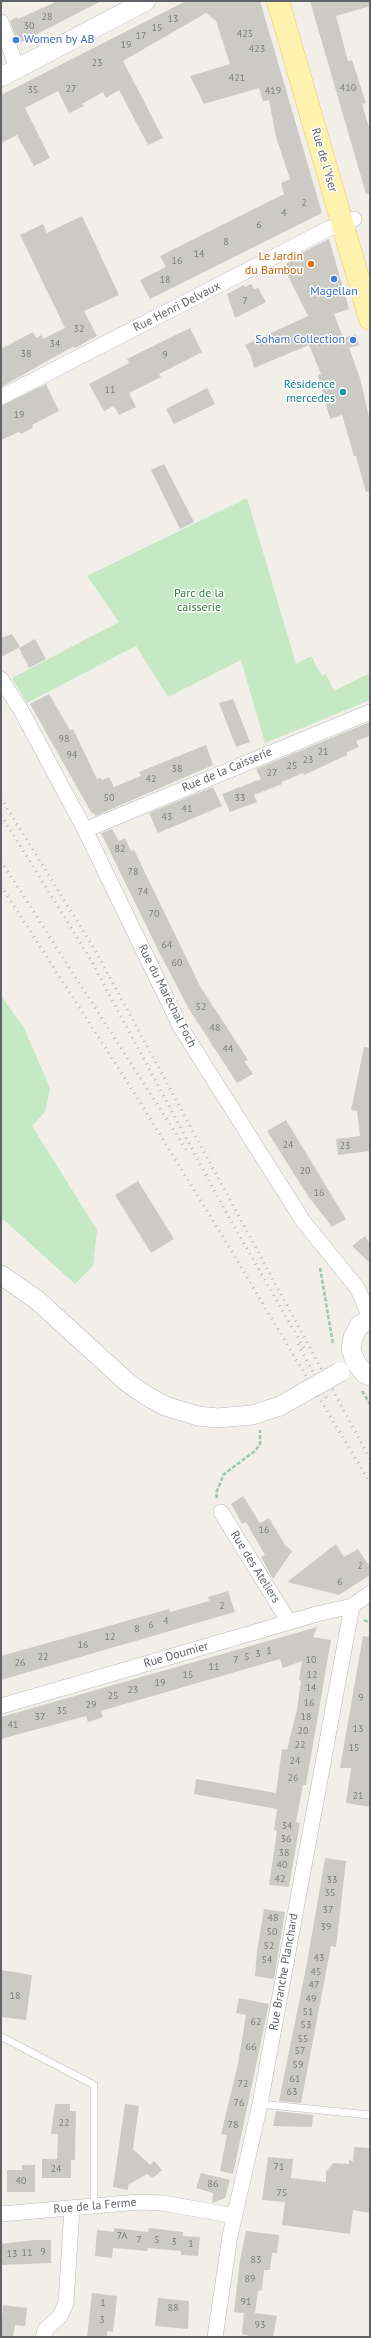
<!DOCTYPE html>
<html>
<head>
<meta charset="utf-8">
<style>
	body { margin:0 }
	#map { position:relative; width:371px; height:2338px; overflow:hidden; background:#f1efe8; font-family:"PT Sans",sans-serif }
	canvas { display:block }
	.frame { position:absolute; inset:0; border:2px solid #5f6368; pointer-events:none }
</style>
</head>
<body>
<div id="map">
<canvas width="371" height="2338"></canvas>
<div class="frame"></div>
</div>
<script>
const ctx = document.querySelector('canvas').getContext('2d');
ctx.lineJoin = 'round';
function fillPath(path, color) {
  ctx.fillStyle = color;
  ctx.fill(path, 'evenodd');
}
function poly(rows) {
  const path = new Path2D();
  for (const r of rows) {
    path.moveTo(r[0], r[1]);
    for (let i = 2; i < r.length; i += 2) path.lineTo(r[i], r[i + 1]);
  }
  return path;
}
function strokePath(path, color, width, dash) {
  ctx.strokeStyle = color;
  ctx.lineWidth = width;
  ctx.lineCap = dash ? 'butt' : 'round';
  ctx.setLineDash(dash || []);
  ctx.stroke(path);
}
function label(font, color, halo, rows, align = 'center') {
  ctx.font = font + ' "PT Sans",sans-serif';
  ctx.lineWidth = 3;
  ctx.setLineDash([]);
  ctx.textBaseline = 'middle';
  ctx.strokeStyle = halo;
  ctx.fillStyle = color;
  for (const [text, x, y, turn = 0] of rows) {
    ctx.save();
    ctx.translate(x, y);
    ctx.rotate((+turn || 0) * Math.PI / 180);
    ctx.textAlign = isNaN(turn) ? turn : align;
    if (halo) ctx.strokeText(text, 0, 0);
    ctx.fillText(text, 0, 0);
    ctx.restore();
  }
}
fillPath(poly([
	[247,498,296,664,311,656,322,676,326,674,334,691,370,673,370,700,265,743,241,660,168,697,136,646,27,703,12,678,119,622,87,576],
	[1,996,24,1028,50,1088,45,1112,32,1126,97,1230,93,1266,75,1284,4,1220,1,1220]
]), '#c5e8c5');
fillPath(poly([
	[58,1,101,1,18,44,10,21,17,17,18,19],
	[186,1,260,1,322,213,150,299,140,280,166,267,160,256,284,194,281,183,290,179,276,137,269,100,263,101,259,88,204,104,190,76,230,64,216,21,206,13,123,61,163,138,148,145,119,90,106,98,103,92,82,104,84,106,69,113,58,91,25,108,50,158,34,166,17,135,1,143,1,95],
	[310,1,370,1,370,6,336,16,348,61,352,60,366,103,362,104,370,131,370,194,366,194],
	[82,216,119,295,84,311,97,336,75,348,74,346,1,387,1,349,33,332,36,338,41,335,43,339,65,328,20,235,43,224,47,233],
	[329,239,349,309,334,314,343,338,356,334,359,345,349,348,360,378,370,421,370,491,366,492,356,456,354,456,342,415,330,419,318,375,321,374,309,345,254,368,251,356,245,345,308,316,283,266,291,261,290,259],
	[251,284,254,289,258,288,266,302,235,318,227,294,244,285,245,287],
	[190,328,202,352,159,374,161,377,129,393,136,407,119,415,114,406,104,411,89,384,129,363,127,359],
	[46,384,59,411,32,425,33,428,21,434,19,432,1,440,1,406],
	[207,388,215,404,174,424,166,409],
	[164,464,194,522,180,529,151,470],
	[12,634,20,647,1,657,1,638],
	[35,639,46,659,29,668,19,648],
	[49,694,70,730,73,729,97,779,101,778,102,780,109,777,114,787,141,776,139,772,206,745,213,765,93,817,99,813,96,815,91,812,30,704],
	[233,699,250,742,236,747,219,703],
	[370,722,370,736,356,741,359,747,347,752,347,755,304,775,303,773,282,782,282,784,254,795,257,802,230,812,222,794,261,779,256,769],
	[213,787,222,806,158,833,149,813],
	[112,829,119,841,125,838,131,851,134,850,200,986,248,1060,244,1061,253,1074,237,1083,189,1009,160,954,101,833],
	[364,1047,370,1048,370,1151,338,1155,336,1139,360,1136,357,1111,351,1110],
	[286,1120,346,1219,332,1227,308,1196,267,1131],
	[138,1181,174,1239,151,1253,115,1195],
	[365,1236,370,1244,370,1263,352,1246],
	[243,1496,260,1523,269,1518,285,1545,292,1551,273,1579,261,1557,265,1555,246,1522,242,1524,231,1504],
	[336,1544,344,1557,358,1549,370,1567,370,1575,339,1595,287,1582],
	[228,1591,235,1612,1,1680,1,1656,169,1609,170,1612,209,1601,208,1597],
	[317,1627,313,1637,331,1640,306,1785,303,1785,296,1822,300,1823,289,1887,269,1885,277,1831,274,1830,277,1809,194,1794,196,1779,276,1793,282,1749,287,1750,297,1709,301,1681,299,1680,302,1661,283,1668,280,1659,101,1711,103,1717,88,1722,86,1716,1,1739,1,1717],
	[363,1636,370,1637,370,1807,346,1803,351,1768,340,1768],
	[325,1858,346,1861,336,1947,331,1946,301,2103,279,2101,307,1963],
	[264,1909,285,1912,274,1979,255,1976,257,1951],
	[1,1970,32,1975,26,2020,1,2017],
	[239,1998,269,2004,233,2174,220,2171,227,2135,221,2134,238,2064,246,2015,236,2013],
	[55,2104,70,2104,70,2111,76,2111,75,2160,71,2160,71,2178,42,2178,42,2159,57,2159,58,2134,51,2134],
	[125,2104,139,2106,133,2149,150,2165,154,2161,162,2170,153,2178,147,2174,128,2185,128,2190,113,2187],
	[276,2111,313,2115,312,2127,273,2126],
	[354,2147,370,2148,370,2213,353,2210,350,2234,282,2225,285,2202,262,2200,268,2157,293,2159,291,2178,326,2182,326,2172,333,2163,349,2164,349,2160,353,2161],
	[22,2165,35,2165,35,2192,7,2192,7,2170,22,2170],
	[201,2173,230,2180,225,2198,212,2203,213,2193,196,2188],
	[114,2228,148,2232,149,2228,183,2232,183,2236,200,2237,198,2256,181,2255,181,2251,148,2248,147,2251,113,2248,112,2258,95,2256,97,2230,114,2232],
	[246,2231,279,2235,277,2253,272,2253,270,2270,264,2270,262,2290,258,2291,255,2313,277,2316,273,2337,254,2337,242,2334,244,2313,234,2312,240,2260],
	[35,2240,51,2240,51,2263,1,2265,1,2244],
	[92,2293,117,2296,113,2332,107,2331,107,2337,87,2337],
	[158,2298,189,2301,188,2329,155,2326],
	[3,2305,27,2308,25,2326,15,2325,13,2337,1,2337]
]), '#cccac5');
const service = poly([
	[2,2037,94,2085,94,2204],
	[260,2104,370,2115]
]);
const minor = poly([
	[1,22,17,69],
	[1,397,330,228,354,219],
	[1,679,22,712,85,830,181,1028,303,1221,358,1289,370,1318],
	[85,830,370,712],
	[221,1512,289,1622],
	[1,1706,317,1614,352,1606,370,1593],
	[1,2214,139,2202,163,2203,235,2216],
	[43,2337,46,2329,60,2316,66,2303,72,2208],
	[215,2337,230,2236,260,2104,352,1606]
]);
const tertiary = poly([
	[1,77,146,1],
	[1,1275,37,1300,128,1383,147,1396,165,1406,198,1416,217,1418,252,1415,280,1406],
	[370,1318,359,1326,353,1337,351,1349,356,1363,365,1374,370,1376]
]);
const primary = poly([
	[278,1,370,319]
]);
strokePath(service, '#b5b8bc', 8);
strokePath(minor, '#b5b8bc', 16);
strokePath(tertiary, '#b5b8bc', 20);
strokePath(primary, '#f2c960', 23);
strokePath(poly([
	[320,1268,333,1344],
	[362,1391,370,1404],
	[217,1498,216,1493,224,1474,255,1451,260,1444,260,1430],
	[364,1620,370,1623]
]), '#9cc7a9', 2.5, [4, 2]);
strokePath(service, '#fff', 7);
strokePath(minor, '#fff', 15);
strokePath(tertiary, '#fff', 19);
strokePath(primary, '#fff2af', 22);
strokePath(poly([
	[1,798,95,950,370,1459],
	[1,815,88,955,227,1214,304,1348],
	[1,861,189,1154],
	[1,886,128,1083,223,1237,370,1483],
	[298,1344,327,1399]
]), '#b6b7b8', 3, [1, 5]);
const tertiaryBridge = poly([
	[280,1406,340,1372]
]);
strokePath(tertiaryBridge, '#b5b8bc', 20, []);
strokePath(tertiaryBridge, '#fff', 19);
for (const [x, y, r, color] of [
	[16,40,4,"#3f7fe0"],
	[311,264,4,"#e8710a"],
	[334,279,4,"#3f7fe0"],
	[353,340,4,"#3f7fe0"],
	[343,392,4,"#0f9aa8"]
]) {
  const dot = new Path2D();
  dot.arc(x, y, r, 0, 2 * Math.PI);
  ctx.fillStyle = color;
  ctx.fill(dot);
  strokePath(dot, '#fff', 1.5);
}
label('10px', '#7a7d7f', null, [
	["28",47,17],
	["13",173,19],
	["30",29,26],
	["15",157,28],
	["425",245,34],
	["17",141,36],
	["19",126,45],
	["423",257,49],
	["23",97,63],
	["421",237,78],
	["410",348,88],
	["27",71,89],
	["35",33,90],
	["419",273,91],
	["2",304,203],
	["4",284,213],
	["6",259,225],
	["8",226,242],
	["14",199,254],
	["16",177,261],
	["18",165,280],
	["7",245,301],
	["32",79,329],
	["34",55,344],
	["38",26,354],
	["9",165,355],
	["11",110,390],
	["19",19,415],
	["98",64,739],
	["21",323,752],
	["94",72,755],
	["23",308,760],
	["25",292,766],
	["38",177,769],
	["27",272,773],
	["42",151,779],
	["50",109,798],
	["33",240,798],
	["41",187,809],
	["43",167,817],
	["82",120,849],
	["78",133,872],
	["74",143,892],
	["70",154,914],
	["64",167,945],
	["60",177,963],
	["52",201,1007],
	["48",215,1028],
	["44",228,1049],
	["24",288,1145],
	["23",345,1146],
	["20",305,1171],
	["16",319,1193],
	["16",264,1530],
	["2",360,1566],
	["6",340,1582],
	["2",222,1606],
	["4",166,1621],
	["6",151,1625],
	["8",137,1629],
	["12",110,1637],
	["16",83,1645],
	["1",269,1651],
	["3",258,1654],
	["22",43,1657],
	["5",247,1657],
	["7",236,1660],
	["10",311,1660],
	["26",20,1663],
	["11",214,1667],
	["15",188,1675],
	["12",312,1675],
	["19",160,1683],
	["14",311,1688],
	["23",133,1690],
	["25",113,1696],
	["9",361,1698],
	["16",309,1703],
	["29",91,1705],
	["35",62,1711],
	["37",40,1717],
	["18",306,1717],
	["41",13,1725],
	["13",358,1729],
	["20",303,1731],
	["22",300,1745],
	["15",354,1748],
	["24",295,1761],
	["26",293,1778],
	["21",358,1796],
	["34",287,1826],
	["36",286,1839],
	["38",284,1853],
	["40",282,1865],
	["42",280,1879],
	["33",332,1880],
	["35",330,1893],
	["37",328,1910],
	["48",273,1918],
	["39",326,1927],
	["50",272,1932],
	["52",269,1946],
	["43",319,1958],
	["54",267,1960],
	["45",316,1972],
	["47",314,1985],
	["18",15,1996],
	["49",311,1999],
	["51",308,2012],
	["62",256,2022],
	["53",306,2025],
	["55",303,2039],
	["66",251,2047],
	["57",300,2051],
	["59",298,2065],
	["61",295,2079],
	["72",243,2084],
	["63",292,2092],
	["76",239,2103],
	["22",64,2123],
	["78",233,2125],
	["71",279,2167],
	["24",56,2169],
	["40",21,2181],
	["86",213,2184],
	["75",282,2193],
	["7A",122,2236],
	["7",139,2240],
	["5",157,2240],
	["3",174,2242],
	["1",191,2244],
	["9",43,2252],
	["11",27,2253],
	["13",12,2254],
	["83",256,2260],
	["89",250,2279],
	["91",246,2302],
	["1",103,2303],
	["88",173,2308],
	["3",102,2320],
	["93",260,2325]
]);
label('12px', '#366cbe', '#fff', [
	["Women by AB",24,40],
	["Magellan",334,292,"center"],
	["Soham Collection",345,340,"right"]
], 'left');
label('12px', '#5f6368', '#fff', [
	["Rue de l'Yser",324,160,74],
	["Rue Henri Delvaux",177,307,-27],
	["Rue de la Caisserie",227,770,-23],
	["Rue du Maréchal Foch",167,996,63],
	["Rue des Ateliers",255,1567,58],
	["Rue Doumier",176,1655,-16],
	["Rue Branche Planchard",284,1972,-80],
	["Rue de la Ferme",95,2206,-5]
]);
label('12px', '#c56008', '#fff', [
	["Le Jardin",303,257],
	["du Bambou",303,271]
], 'right');
label('12px', '#0d838f', '#fff', [
	["Résidence",335,385],
	["mercedes",335,399]
], 'right');
label('12px', '#348238', '#fff', [
	["Parc de la",199,594],
	["caisserie",199,608]
]);
</script>
</body>
</html>
